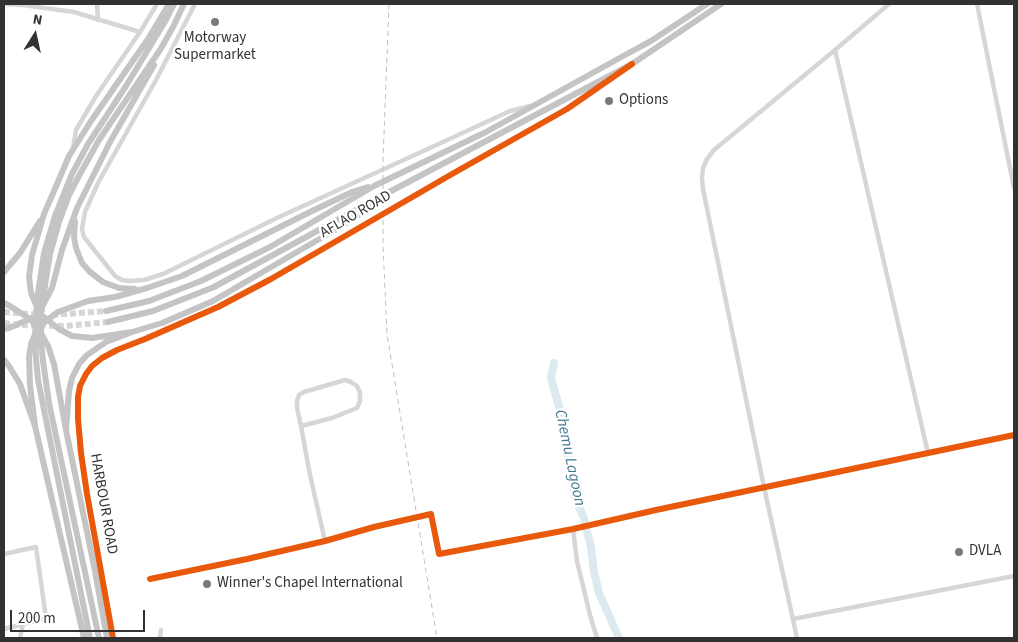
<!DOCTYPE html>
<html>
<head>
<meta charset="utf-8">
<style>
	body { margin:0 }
	#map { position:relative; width:1018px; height:642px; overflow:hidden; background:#fff; font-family:"Source Sans 3",sans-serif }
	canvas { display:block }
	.frame { position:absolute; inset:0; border:5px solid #323232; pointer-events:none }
	.north { position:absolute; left:10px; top:10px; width:50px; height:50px; -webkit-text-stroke:4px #fff; paint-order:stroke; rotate:10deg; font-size:14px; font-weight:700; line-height:20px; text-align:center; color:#323232 }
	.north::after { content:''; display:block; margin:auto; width:18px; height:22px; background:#323232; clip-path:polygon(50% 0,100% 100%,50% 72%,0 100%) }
	.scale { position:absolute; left:10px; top:610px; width:135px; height:22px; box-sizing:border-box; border:2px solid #323232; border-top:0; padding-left:6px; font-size:15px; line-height:18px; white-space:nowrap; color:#323232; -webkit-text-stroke:4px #fff; paint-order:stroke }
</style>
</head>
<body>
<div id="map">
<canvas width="1018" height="642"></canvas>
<div class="frame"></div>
<div class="north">N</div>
<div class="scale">200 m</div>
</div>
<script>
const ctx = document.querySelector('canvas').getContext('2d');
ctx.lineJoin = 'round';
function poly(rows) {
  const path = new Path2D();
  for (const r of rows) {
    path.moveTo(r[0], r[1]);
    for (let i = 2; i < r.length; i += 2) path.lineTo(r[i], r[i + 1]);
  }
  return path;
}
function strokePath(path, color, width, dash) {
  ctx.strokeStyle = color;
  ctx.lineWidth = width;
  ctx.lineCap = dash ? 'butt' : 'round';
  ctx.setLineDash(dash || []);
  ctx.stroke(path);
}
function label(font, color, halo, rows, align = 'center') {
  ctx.font = font + ' "Source Sans 3",sans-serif';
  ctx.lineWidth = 5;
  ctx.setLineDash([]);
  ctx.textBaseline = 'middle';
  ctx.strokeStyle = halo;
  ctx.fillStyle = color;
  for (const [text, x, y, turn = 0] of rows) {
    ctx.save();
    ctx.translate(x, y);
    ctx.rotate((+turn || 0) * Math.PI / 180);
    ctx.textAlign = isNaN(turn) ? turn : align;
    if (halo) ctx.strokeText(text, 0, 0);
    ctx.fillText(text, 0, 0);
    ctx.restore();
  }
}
strokePath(poly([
	[554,363,551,378,565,428,575,498,584,518,586,528,591,547,594,572,599,593,619,638]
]), '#dceaf0', 8);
strokePath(poly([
	[412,519,422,516]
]), '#d6d6d6', 4.5, [4.5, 2]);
strokePath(poly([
	[4,312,40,315],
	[52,315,106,311],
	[4,323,18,325,66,326,108,322]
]), '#d6d6d6', 6, [6, 3]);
strokePath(poly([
	[4,4,23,5,74,12,140,32],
	[97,4,98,20],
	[195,4,156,80,98,183,85,212,82,229,84,237,115,276,122,280,129,281,144,280,163,274,279,217,443,142,510,111,530,106],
	[977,4,1014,188],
	[835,50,928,453],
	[73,148,76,130,96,96,140,32,157,4],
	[301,426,332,418,357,408,360,401,360,393,357,386,351,382,345,380,304,392,299,395,297,401,297,408,301,426,310,475,325,541],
	[422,516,431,514,439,554,573,529,656,510,1014,435],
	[573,529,577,561,590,615,597,638],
	[4,554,36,547,46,618,4,629],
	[150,579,247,559,325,541,374,527,412,519],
	[793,619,1014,576],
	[20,638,23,624],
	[113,638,87,494,81,453,78,419,78,397,80,386,86,374,92,366,102,358,117,350,145,339,218,307,271,279,452,174,567,109,615,76],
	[160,638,161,630],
	[797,638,764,487,703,189,702,178,703,168,707,159,714,150,835,50,889,4]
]), '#d6d6d6', 4.5);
strokePath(poly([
	[75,221,74,237,76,248,82,263,90,272,103,282,119,288,135,289],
	[4,272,20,253,40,221],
	[43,298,50,254,59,222,69,195,80,174,99,140,160,50,173,27,184,4],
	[37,300,44,253,55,216,72,174,88,144,126,86,166,20,174,4],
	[4,303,10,306,30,319,38,328,48,346,54,364,66,430,95,571,107,638],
	[43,305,52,288,62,250,77,208,110,142,154,65],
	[37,307,31,293,29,277,32,255,44,214,54,191,69,156,91,121,148,39,169,4],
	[106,311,149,301,201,281,270,247,374,186,486,132,625,55,651,41,707,4],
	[44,317,59,329,72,336,92,338,132,332],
	[108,322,153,311,214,287,376,199,632,64,721,4],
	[4,329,9,328,32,318],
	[35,337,36,358,38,380,90,638],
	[41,341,43,361,49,403,99,638],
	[4,360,9,366,20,384,35,426,84,638],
	[35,426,30,385,29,357,31,344,38,328,47,320,58,312,88,301,115,297,147,288,182,276,310,212,352,192,368,187],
	[66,430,69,391,72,378,79,364,87,355,106,342,132,332,162,323,213,301,345,224,363,212,369,206]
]), '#c4c4c4', 6);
strokePath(poly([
	[389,4,383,160,383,245,387,334,437,638]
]), '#bebebe', 1, [5, 4]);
strokePath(poly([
	[35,336,37,300],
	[41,341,41,316,43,298]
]), '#c4c4c4', 6);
strokePath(poly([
	[150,579,247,559,325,541,374,527,431,514,439,554,573,529,656,510,1014,435],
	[113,638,87,494,81,453,78,419,78,397,80,386,86,374,92,366,102,358,117,350,145,339,218,307,271,279,452,174,567,109,632,64]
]), '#e8590c', 6);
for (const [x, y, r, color] of [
	[215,22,5,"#7a7a7a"],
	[609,101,5,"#7a7a7a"],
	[959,552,5,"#7a7a7a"],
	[207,584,5,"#7a7a7a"]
]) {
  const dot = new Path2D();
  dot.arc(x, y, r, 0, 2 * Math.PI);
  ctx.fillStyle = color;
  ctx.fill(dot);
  strokePath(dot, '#fff', 2);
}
label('15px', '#323232', '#fff', [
	["Motorway",215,39,"center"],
	["Supermarket",215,56,"center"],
	["Options",619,101],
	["DVLA",969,552],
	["Winner's Chapel International",217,584]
], 'left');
label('15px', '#323232', '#fff', [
	["AFLAO ROAD",356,215,-30],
	["HARBOUR ROAD",103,504,80]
]);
label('italic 16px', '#447a90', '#fff', [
	["Chemu Lagoon",569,458,78]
]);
</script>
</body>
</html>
